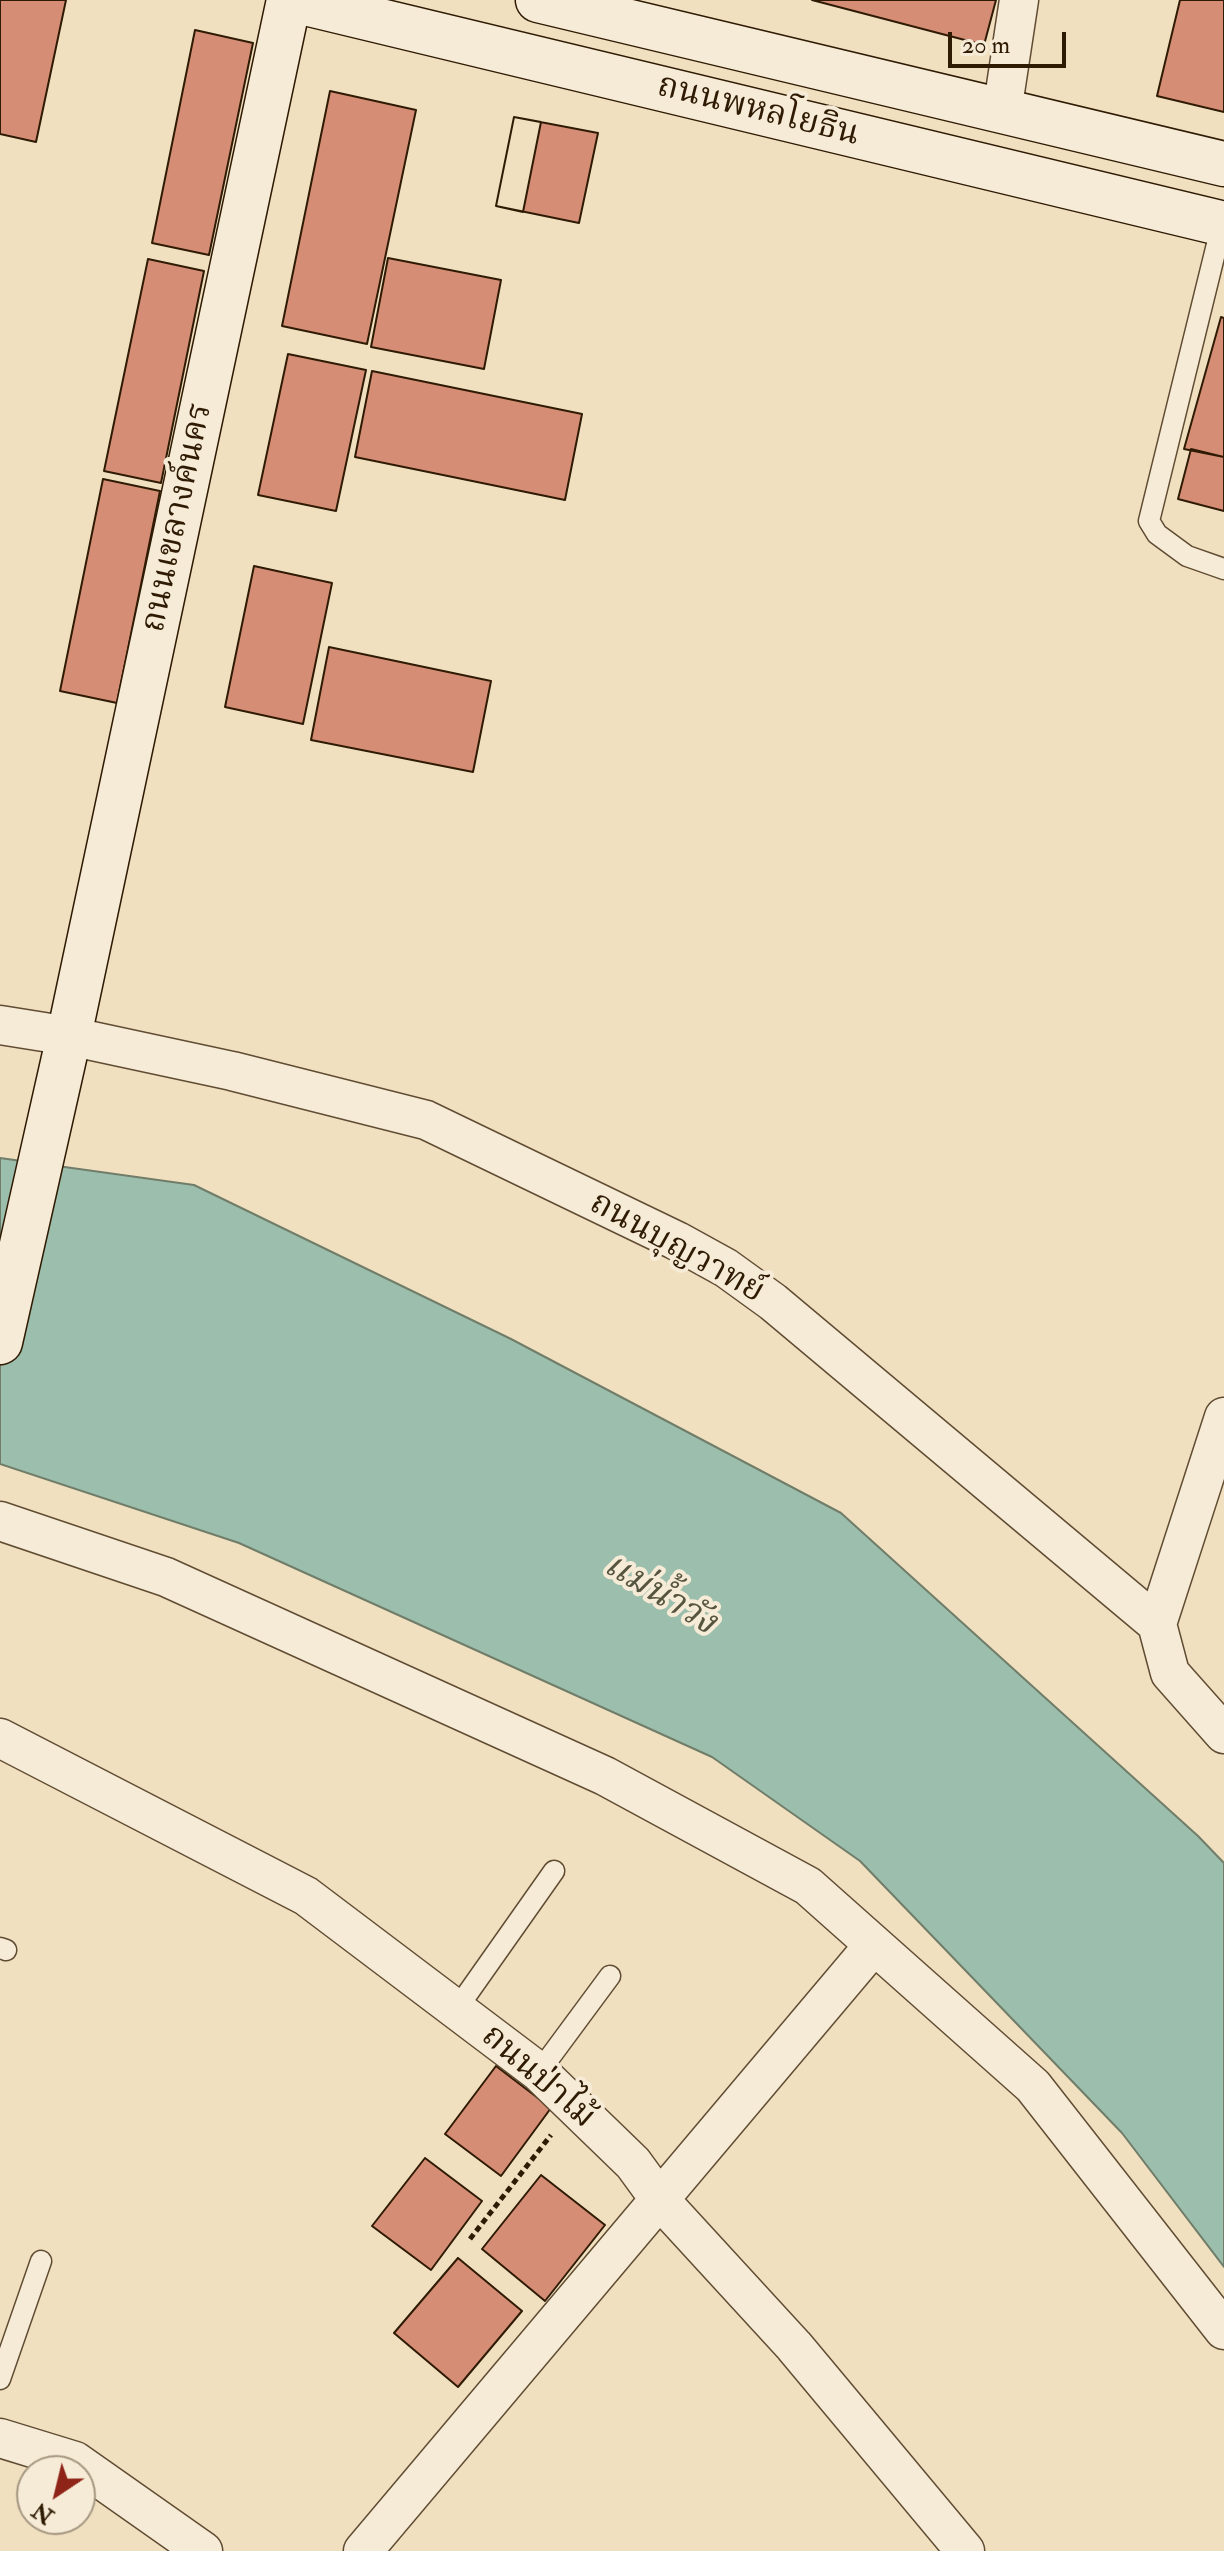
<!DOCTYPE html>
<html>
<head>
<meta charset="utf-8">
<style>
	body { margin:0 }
	#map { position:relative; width:1224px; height:2551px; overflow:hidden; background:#f1e0c0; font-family:"IM FELL Double Pica",serif }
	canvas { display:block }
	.north { position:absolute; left:16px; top:2455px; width:80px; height:80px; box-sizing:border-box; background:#f6ebd6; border:2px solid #a69882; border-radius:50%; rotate:215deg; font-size:22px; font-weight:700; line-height:32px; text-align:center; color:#2f1b04 }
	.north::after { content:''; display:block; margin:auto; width:28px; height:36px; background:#8f2418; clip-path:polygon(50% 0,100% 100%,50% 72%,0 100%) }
	.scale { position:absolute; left:948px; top:32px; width:118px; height:36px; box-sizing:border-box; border:4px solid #2f1b04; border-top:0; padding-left:10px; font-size:24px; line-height:28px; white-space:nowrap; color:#2f1b04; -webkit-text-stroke:6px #f6ebd6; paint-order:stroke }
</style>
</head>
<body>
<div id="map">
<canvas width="1224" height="2551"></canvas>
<div class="north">N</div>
<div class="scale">20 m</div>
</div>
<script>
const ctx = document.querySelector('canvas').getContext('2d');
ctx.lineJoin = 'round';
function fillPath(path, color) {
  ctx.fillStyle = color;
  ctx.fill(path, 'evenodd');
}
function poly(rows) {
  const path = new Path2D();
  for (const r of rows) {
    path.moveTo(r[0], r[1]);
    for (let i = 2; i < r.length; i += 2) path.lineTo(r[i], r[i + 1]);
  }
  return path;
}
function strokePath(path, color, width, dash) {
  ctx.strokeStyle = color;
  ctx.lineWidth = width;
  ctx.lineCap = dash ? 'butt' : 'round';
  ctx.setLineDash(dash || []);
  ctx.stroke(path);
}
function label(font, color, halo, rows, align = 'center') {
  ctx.font = font + ' "IM FELL Double Pica","Noto Serif Thai",serif';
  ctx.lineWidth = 8;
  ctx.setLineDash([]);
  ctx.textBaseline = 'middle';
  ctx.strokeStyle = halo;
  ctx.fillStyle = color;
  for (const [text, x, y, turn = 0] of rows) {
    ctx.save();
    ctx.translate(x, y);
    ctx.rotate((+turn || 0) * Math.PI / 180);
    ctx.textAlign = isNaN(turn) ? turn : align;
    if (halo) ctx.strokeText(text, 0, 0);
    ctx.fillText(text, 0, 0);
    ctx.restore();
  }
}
const water = poly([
	[0,1158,194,1185,511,1339,841,1513,1198,1836,1224,1863,1224,2267,1122,2133,860,1861,712,1757,239,1543,0,1464,0,1158]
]);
fillPath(water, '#9cbeac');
strokePath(water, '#707d69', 2);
const building = poly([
	[0,0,66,0,36,142,0,134,0,0],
	[812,0,996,0,984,45,812,0],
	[1180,0,1224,0,1224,112,1157,96,1180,0],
	[195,30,253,43,209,255,152,243,195,30],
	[330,91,416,110,367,344,282,326,330,91],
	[514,117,598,133,579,223,496,206,514,117],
	[514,117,541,122,523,212,496,206,514,117],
	[388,258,501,280,484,369,371,347,388,258],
	[148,259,204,271,161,483,104,471,148,259],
	[1221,317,1224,318,1224,457,1184,449,1221,317],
	[288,354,366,370,336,511,258,495,288,354],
	[372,371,582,414,565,500,355,457,372,371],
	[1191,449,1224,457,1224,511,1178,499,1191,449],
	[103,479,160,491,117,703,60,691,103,479],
	[254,566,332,583,303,724,225,707,254,566],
	[329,647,491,681,473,772,311,740,329,647],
	[496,2066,551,2108,501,2176,445,2134,496,2066],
	[425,2158,482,2201,431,2270,372,2226,425,2158],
	[541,2175,605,2225,545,2301,482,2249,541,2175],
	[458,2258,522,2311,458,2387,394,2333,458,2258]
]);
fillPath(building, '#d68d75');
strokePath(building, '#2f1b04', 2);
const lane = poly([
	[1222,224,1149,521,1157,534,1187,556,1224,569],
	[0,1948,6,1950],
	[456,2010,554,1871],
	[539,2072,610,1976],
	[0,2379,41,2261]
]);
const street = poly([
	[1002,112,1019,0],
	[0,1025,69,1036,232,1071,426,1120,677,1241,726,1268,773,1302,1157,1624,1170,1673,1224,1734],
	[0,1521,166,1577,605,1776,808,1886,1033,2086,1224,2330],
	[1157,1624,1224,1417],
	[0,1738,306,1896,539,2072,633,2163,660,2200,794,2346,965,2551],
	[0,2438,75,2461,203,2551],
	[363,2551,874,1945]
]);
const secondary = poly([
	[293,0,1224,224],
	[538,0,1224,164],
	[0,1342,69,1036,289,0]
]);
strokePath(lane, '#604c33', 23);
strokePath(street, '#604c33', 41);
strokePath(secondary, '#2f1b04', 47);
strokePath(poly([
	[470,2239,551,2135]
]), '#2f1b04', 5, [6, 4]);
strokePath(lane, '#f6ebd6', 20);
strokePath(street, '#f6ebd6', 38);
strokePath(secondary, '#f6ebd6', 44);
label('34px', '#2f1b04', '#f6ebd6', [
	["ถนนพหลโยธิน",758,112,14],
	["ถนนเขลางค์นคร",179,518,-78],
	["ถนนบุญวาทย์",676,1249,29],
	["ถนนป่าไม้",537,2078,41]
]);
label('italic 36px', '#55543f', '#f6ebd6', [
	["แม่น้ำวัง",659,1596,31]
]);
</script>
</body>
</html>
